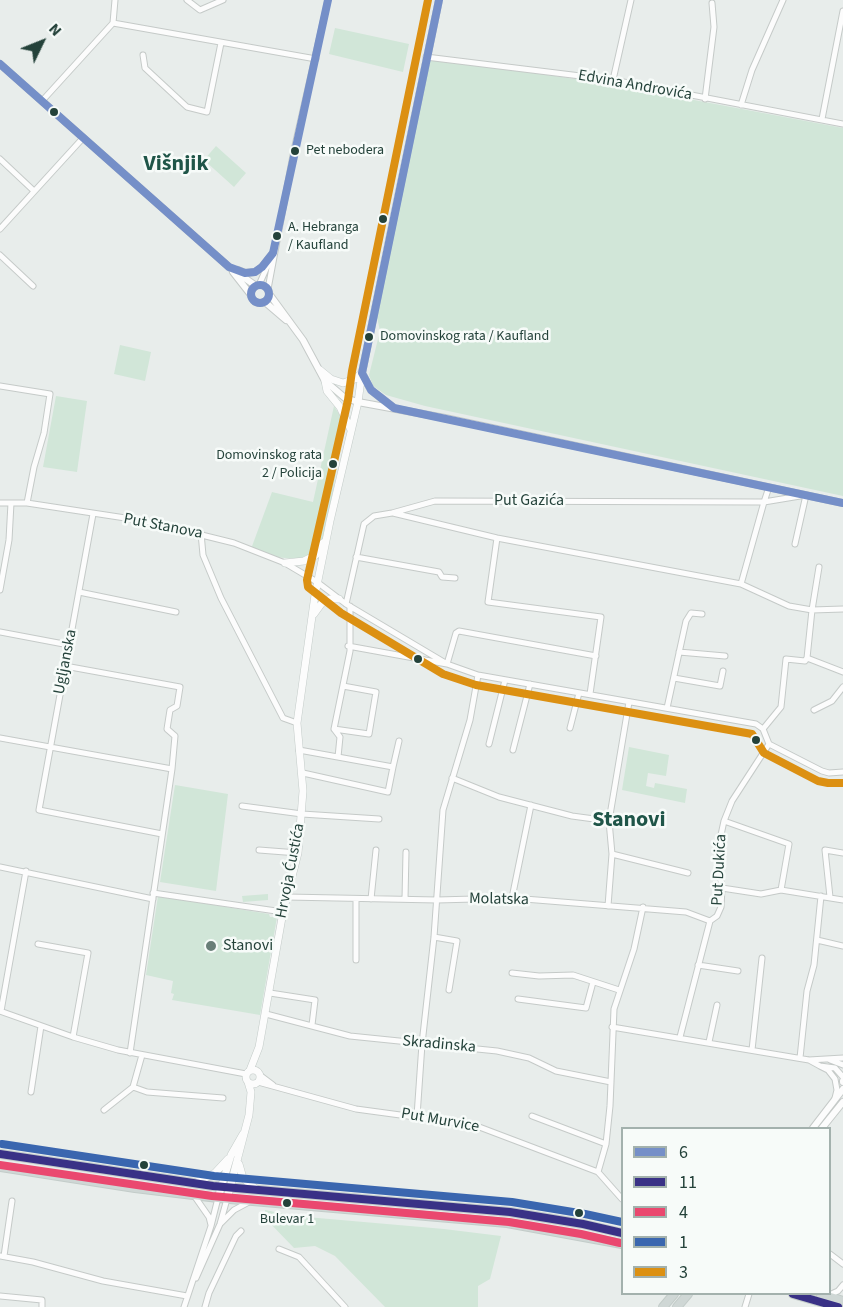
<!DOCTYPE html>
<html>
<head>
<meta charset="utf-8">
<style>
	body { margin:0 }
	#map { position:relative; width:843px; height:1307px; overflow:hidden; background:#e8edeb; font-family:"Source Sans 3",sans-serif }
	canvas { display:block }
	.legend { position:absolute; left:621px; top:1127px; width:210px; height:168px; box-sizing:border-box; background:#f7fbf9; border:2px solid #a3b1ad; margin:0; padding:8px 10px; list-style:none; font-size:18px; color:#24423a }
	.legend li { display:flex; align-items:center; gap:12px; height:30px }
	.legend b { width:30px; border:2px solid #a3b1ad }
	.north { position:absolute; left:12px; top:12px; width:60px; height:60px; -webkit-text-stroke:4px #f7fbf9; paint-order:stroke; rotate:47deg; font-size:16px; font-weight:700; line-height:24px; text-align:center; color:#24423a }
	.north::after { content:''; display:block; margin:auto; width:21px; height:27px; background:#24423a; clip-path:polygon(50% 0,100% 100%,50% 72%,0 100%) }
</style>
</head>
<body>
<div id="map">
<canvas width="843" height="1307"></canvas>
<ul class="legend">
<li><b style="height:8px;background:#758fc8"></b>6</li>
<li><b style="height:8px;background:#393186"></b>11</li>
<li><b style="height:8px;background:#ea486f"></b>4</li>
<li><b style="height:8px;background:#3a66af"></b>1</li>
<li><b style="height:8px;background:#dc9012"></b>3</li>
</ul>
<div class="north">N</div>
</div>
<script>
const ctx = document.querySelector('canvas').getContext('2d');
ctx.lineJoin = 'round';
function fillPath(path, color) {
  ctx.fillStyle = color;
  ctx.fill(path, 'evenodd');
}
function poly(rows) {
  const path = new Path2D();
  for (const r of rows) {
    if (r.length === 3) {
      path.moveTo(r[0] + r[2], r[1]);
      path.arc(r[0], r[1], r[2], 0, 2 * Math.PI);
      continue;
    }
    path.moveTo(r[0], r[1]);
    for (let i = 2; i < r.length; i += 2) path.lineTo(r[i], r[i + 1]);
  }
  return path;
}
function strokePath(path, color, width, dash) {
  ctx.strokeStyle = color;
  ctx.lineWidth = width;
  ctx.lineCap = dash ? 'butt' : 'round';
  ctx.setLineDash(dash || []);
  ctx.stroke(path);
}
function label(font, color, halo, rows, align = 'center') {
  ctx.font = font + ' "Source Sans 3",sans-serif';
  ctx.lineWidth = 5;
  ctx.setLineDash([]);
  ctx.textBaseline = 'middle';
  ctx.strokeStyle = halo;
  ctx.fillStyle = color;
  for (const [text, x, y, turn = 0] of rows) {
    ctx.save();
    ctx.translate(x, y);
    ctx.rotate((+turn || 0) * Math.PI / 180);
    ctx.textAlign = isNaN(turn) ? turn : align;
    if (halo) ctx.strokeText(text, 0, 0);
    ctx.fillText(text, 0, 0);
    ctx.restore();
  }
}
fillPath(poly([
	[335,28,409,44,403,72,329,54],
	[426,57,609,84,843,128,843,496,425,406,386,395,373,386,369,375,380,331,375,308],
	[216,146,246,173,234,187,204,160],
	[120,345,151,352,145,381,114,374],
	[56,396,87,401,77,472,43,467],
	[334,406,341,417,340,448,322,558,314,560,272,557,251,549,272,492,313,502],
	[629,747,669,755,666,776,648,773,646,786,654,788,655,783,687,789,685,803,622,790],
	[175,785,228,794,216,891,160,882],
	[268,894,268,900,243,902,242,896],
	[158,896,269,914,270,917,277,917,260,1015,172,1000,174,994,171,993,173,981,146,975],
	[265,1210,295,1216,444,1229,501,1236,490,1279,478,1286,478,1307,385,1307,335,1256,315,1246,294,1248,265,1218]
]), '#d1e6d8');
const minor = poly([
	[187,0,200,10,223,0],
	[113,23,316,59],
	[143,55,145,68,187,107,207,112,221,43],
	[426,57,613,80,843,124],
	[613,80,631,0],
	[705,99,714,27,712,3],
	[42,101,113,23,115,0],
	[741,105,752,70,783,0],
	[822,119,843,11],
	[0,159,34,191],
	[0,229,83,138],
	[0,255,33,286],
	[259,285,270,260],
	[268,289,294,150,328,0],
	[0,386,50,394,44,433,34,467,27,503],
	[0,503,27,503,145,521,234,543,285,563,317,582,346,604,447,664,478,675,756,724,763,729,769,744],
	[393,513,497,538,741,584],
	[93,514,39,810,162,834],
	[201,533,203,555,221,598,283,718,297,723],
	[497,538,488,602,601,617,590,694],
	[795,544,806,495,764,502,741,584,789,606,812,610,807,658],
	[356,557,439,572,442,577,455,578],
	[819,567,812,610,843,609],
	[0,590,9,540,11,503],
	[79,592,176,612],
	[346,604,364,524,374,516,392,513,435,501,764,502,769,487],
	[0,632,69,645],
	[348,646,447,664,456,633,459,631,596,656],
	[679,652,725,656],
	[807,658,843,672],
	[65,666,180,687,177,706,170,710,167,729,175,736,172,769,130,1053],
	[674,678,720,686,723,671],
	[667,708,686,621,691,613,702,614],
	[814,710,832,701,843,687],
	[570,728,579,693],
	[334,729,369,734,376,692,343,686],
	[763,729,781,707,786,659,805,661,807,658],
	[0,738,172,769],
	[489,744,505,680],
	[769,744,822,771,829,773,843,772],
	[299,750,393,767,388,792,303,773],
	[513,750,530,684],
	[338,757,340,737,334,729,350,651,350,606],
	[393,767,399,741],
	[452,778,499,797,572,816,609,821],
	[242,806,302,814,379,819],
	[724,821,789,844,781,890],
	[259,850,298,853],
	[612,854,688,873],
	[0,867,153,899],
	[722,888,761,894,781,890,843,900],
	[153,893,283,912],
	[287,897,437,900,512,898,686,912,710,921],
	[830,897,825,850,843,853],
	[512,898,531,805],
	[371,899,376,850],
	[405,899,406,852],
	[608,906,612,854,609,821,629,702],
	[434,937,457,941,449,990],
	[817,940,843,946],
	[38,944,88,953,73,1037],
	[356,960,356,899],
	[698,965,738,971],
	[512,973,539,976,573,975,619,990],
	[270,993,315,1000,312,1025],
	[518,999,586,1008,593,982],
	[0,1011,73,1037,118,1050,246,1074],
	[1,1011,26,871],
	[266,1014,350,1036,497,1051,529,1058,556,1071,611,1082],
	[612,1027,809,1060,843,1058],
	[680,1037,710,921,717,916,721,907,722,888,718,862,719,844,724,821,732,801,769,744],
	[709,1042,717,1005],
	[752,1050,762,958],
	[800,1058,807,991,814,965,821,896],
	[809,1060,820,1066,835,1068,843,1077],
	[830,1060,843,1065],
	[820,1066,828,1070,835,1079,837,1090,835,1098],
	[261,1076,273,1085],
	[258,1082,356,1109,474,1125,598,1172,622,1199],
	[133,1087,147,1092,223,1098],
	[31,1092,41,1026],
	[104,1110,133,1087,142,1055],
	[417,1116,422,1044,434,937,443,810,470,720,478,675],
	[532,1116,606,1144],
	[598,1172,606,1144,610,1106,614,1009,634,949,643,907],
	[193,1194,209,1217,211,1225],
	[221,1223,234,1210,249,1202],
	[279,1249,299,1257,345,1307],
	[830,1254,843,1264],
	[0,1256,33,1262,103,1281,187,1296],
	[4,1256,12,1201],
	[196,1278,220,1224,227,1199],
	[0,1296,42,1300,42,1307],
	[827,1296,838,1291,843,1285],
	[184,1307,211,1226,218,1198],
	[205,1307,209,1293,236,1236,241,1231],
	[745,1307,749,1294]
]);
const tertiary = poly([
	[0,64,229,267,256,286],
	[238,270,245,273,255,272,262,267,273,253],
	[233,272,251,295],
	[260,294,9],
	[270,295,303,340,325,381,345,398,358,402,445,418,843,503],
	[265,302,286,320],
	[843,1081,843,1082],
	[813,1128,843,1089],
	[822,1128,843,1102]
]);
const secondary = poly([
	[320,370,331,379,343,383,355,379,362,373],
	[363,375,371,390,394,408],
	[325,381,327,391,340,407,351,430],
	[285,563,304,561,316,555,323,543],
	[314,614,322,603,330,599,339,599],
	[253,1077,7],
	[250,1070,259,1047,283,912,298,853,303,791,297,723,315,595,330,521,358,402,362,373,393,221,439,0],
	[239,1164,243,1178,257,1190],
	[195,1183,215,1173,228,1159],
	[218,1198,231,1155,243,1134],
	[227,1199,249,1115,251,1092,248,1082]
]);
const primary = poly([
	[0,1154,213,1186,510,1212,583,1224,622,1233],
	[0,1167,135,1188,218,1198,507,1223,622,1244],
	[793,1294,838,1307],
	[821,1294,843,1301],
	[663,1307,674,1294],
	[677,1307,688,1294]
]);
strokePath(minor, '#c5cac8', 7);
strokePath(tertiary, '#c5cac8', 8);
strokePath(secondary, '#c3cbc8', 8);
strokePath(primary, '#c3ccc9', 10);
strokePath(minor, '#fcfcfc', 5);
strokePath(tertiary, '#fcfcfc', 6);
strokePath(secondary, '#fcfcfc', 7);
strokePath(primary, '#cfd7d5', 8);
strokePath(poly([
	[439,0,362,373,371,390,394,408,843,503],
	[0,64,229,267,245,273,255,272,262,267,273,253,328,0],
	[260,294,9]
]), '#758fc8', 8);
strokePath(poly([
	[0,1154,213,1186,510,1212,583,1224,622,1233],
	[793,1294,838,1307]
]), '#393186', 8);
strokePath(poly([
	[0,1165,212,1196,509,1222,581,1234,620,1243]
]), '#ea486f', 8);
strokePath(poly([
	[2,1144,214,1176,512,1202,585,1214,622,1222]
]), '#3a66af', 8);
strokePath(poly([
	[428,0,352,371,348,400,307,580,308,587,341,613,443,674,476,685,752,734,764,753,818,781,828,783,843,783]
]), '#dc9012', 8);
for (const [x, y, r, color] of [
	[54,112,5,"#24423a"],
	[295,151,5,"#24423a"],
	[383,219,5,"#24423a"],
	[277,236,5,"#24423a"],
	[369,337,5,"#24423a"],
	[333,464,5,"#24423a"],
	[418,659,5,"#24423a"],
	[756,740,5,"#24423a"],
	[211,946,6,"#697e78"],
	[144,1165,5,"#24423a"],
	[287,1203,5,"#24423a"],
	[579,1213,5,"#24423a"]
]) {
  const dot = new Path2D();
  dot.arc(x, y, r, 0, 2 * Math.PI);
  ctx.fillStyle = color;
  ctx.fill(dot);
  strokePath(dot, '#f7fbf9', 2);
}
label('14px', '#24423a', '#f7fbf9', [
	["Pet nebodera",306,151],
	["A. Hebranga",288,228],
	["/ Kaufland",288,246],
	["Domovinskog rata / Kaufland",380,337],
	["Domovinskog rata",322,456,"right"],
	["2 / Policija",322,474,"right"],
	["Bulevar 1",287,1220,"center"]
], 'left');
label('16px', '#24423a', '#f7fbf9', [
	["Edvina Androvića",635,86,10],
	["Put Gazića",529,501],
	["Put Stanova",163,527,11],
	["Ugljanska",66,662,-79],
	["Put Dukića",720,870,-87],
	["Hrvoja Ćustića",291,871,-79],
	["Molatska",499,900,1],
	["Skradinska",439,1045,5],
	["Put Murvice",440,1121,10]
]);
label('16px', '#24423a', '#f7fbf9', [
	["Stanovi",223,946]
], 'left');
label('bold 22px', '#1f5548', '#f7fbf9', [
	["Višnjik",176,165],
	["Stanovi",629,821]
]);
</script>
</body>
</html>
